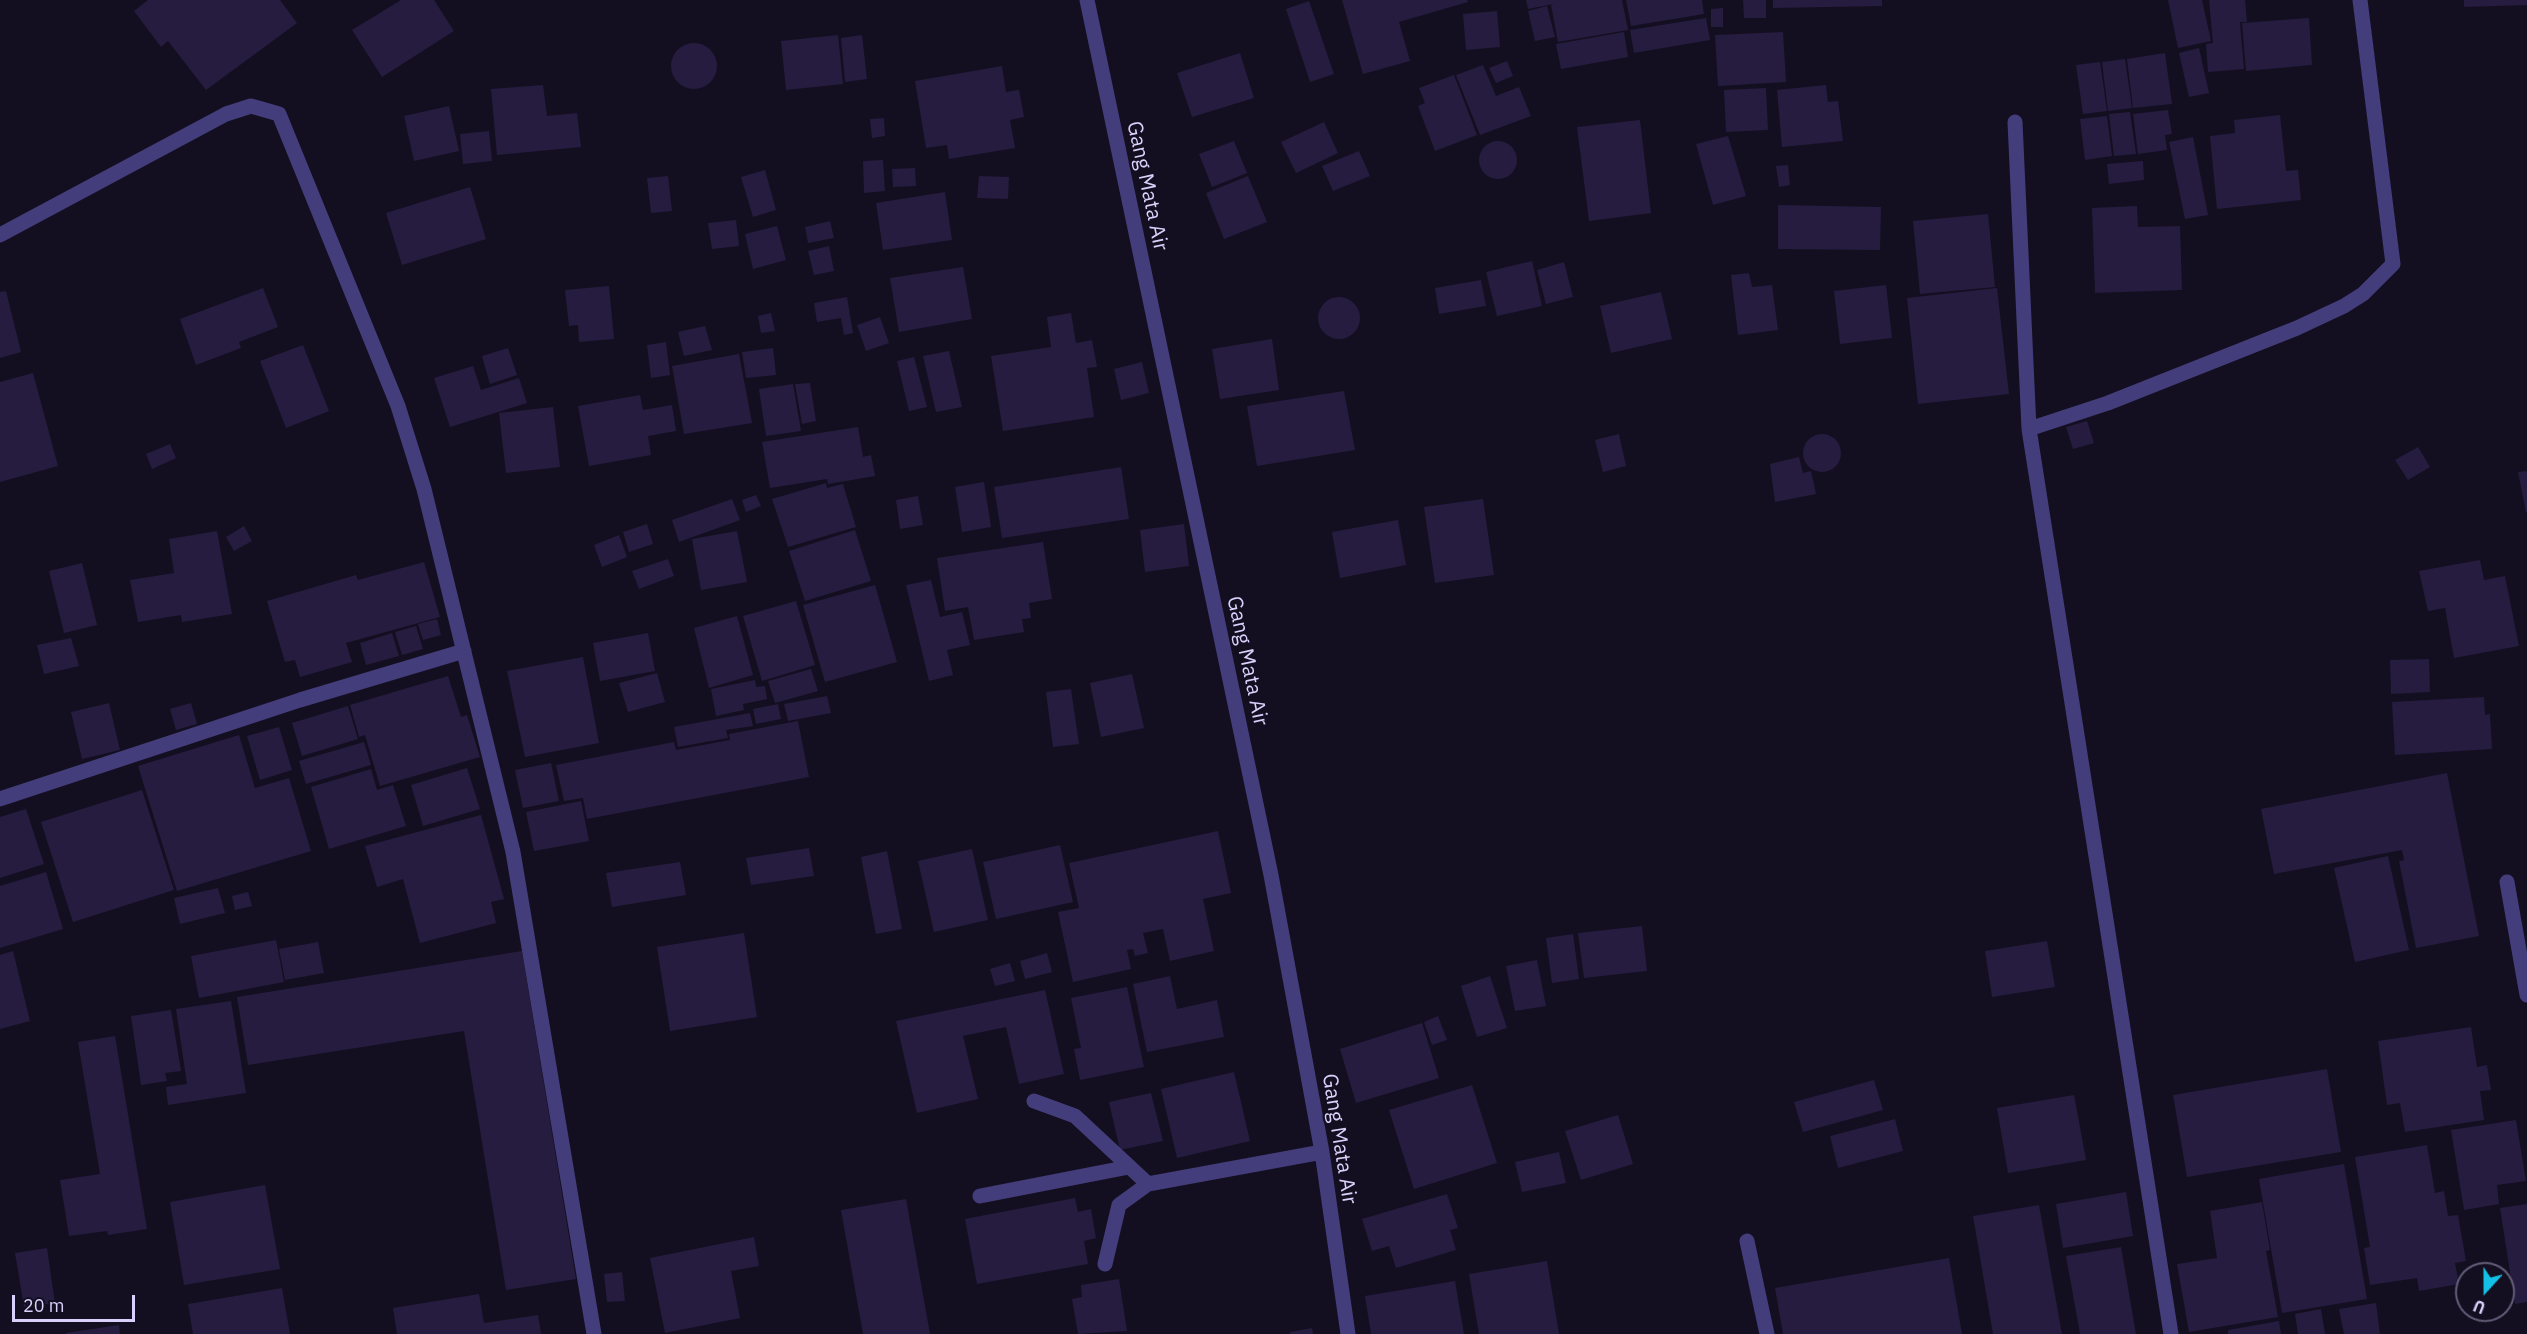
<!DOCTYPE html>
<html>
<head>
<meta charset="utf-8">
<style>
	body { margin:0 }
	#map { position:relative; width:2527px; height:1334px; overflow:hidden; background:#130f20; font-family:"IBM Plex Sans",sans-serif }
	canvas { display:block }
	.north { position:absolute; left:2455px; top:1262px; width:60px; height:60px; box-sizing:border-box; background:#130f20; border:2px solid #625d78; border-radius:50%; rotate:201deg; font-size:16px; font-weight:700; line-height:24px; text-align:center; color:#d9d1fb }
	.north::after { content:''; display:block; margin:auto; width:21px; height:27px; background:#13c1e6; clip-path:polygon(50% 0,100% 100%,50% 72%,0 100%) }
	.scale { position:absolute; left:12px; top:1295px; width:123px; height:27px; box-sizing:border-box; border:3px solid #d9d1fb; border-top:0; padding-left:8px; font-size:18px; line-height:21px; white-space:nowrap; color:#d9d1fb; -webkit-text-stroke:4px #130f20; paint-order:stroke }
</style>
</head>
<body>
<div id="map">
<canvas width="2527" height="1334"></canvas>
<div class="north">U</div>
<div class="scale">20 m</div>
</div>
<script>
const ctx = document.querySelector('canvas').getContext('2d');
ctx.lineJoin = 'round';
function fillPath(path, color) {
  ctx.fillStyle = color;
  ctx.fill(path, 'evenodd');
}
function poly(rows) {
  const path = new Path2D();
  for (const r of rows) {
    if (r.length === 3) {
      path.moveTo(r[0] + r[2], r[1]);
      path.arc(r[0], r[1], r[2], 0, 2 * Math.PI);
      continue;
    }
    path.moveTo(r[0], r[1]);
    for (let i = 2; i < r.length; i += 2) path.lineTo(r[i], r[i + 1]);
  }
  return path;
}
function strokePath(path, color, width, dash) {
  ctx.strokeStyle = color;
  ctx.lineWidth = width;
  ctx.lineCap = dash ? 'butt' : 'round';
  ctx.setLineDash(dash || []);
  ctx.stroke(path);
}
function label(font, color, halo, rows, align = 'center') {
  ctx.font = font + ' "IBM Plex Sans",sans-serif';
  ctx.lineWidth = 4.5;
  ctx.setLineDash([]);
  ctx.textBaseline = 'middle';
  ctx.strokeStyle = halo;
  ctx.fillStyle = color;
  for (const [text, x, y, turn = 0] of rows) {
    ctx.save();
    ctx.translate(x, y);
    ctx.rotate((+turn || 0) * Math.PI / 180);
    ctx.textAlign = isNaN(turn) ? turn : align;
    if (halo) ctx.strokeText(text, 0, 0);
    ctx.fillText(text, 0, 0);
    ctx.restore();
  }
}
fillPath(poly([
	[148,0,280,0,297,23,206,90,168,41,161,47,134,11],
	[401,0,434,0,454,31,382,77,352,30],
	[1342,0,1467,0,1468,2,1399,22,1410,61,1363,74],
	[1526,0,1622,0,1628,30,1558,42,1551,5,1554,4,1528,9],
	[1626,0,1702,0,1704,14,1631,26],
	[1743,0,1766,0,1766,18,1744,18],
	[1773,0,1882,0,1882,6,1773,8],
	[2168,0,2202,0,2211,41,2178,48],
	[2209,0,2245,0,2247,22,2240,22,2244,69,2208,72,2206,44,2213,43],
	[2464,0,2527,0,2527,5,2464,7],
	[1309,1,1334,74,1310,82,1286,9],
	[1547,6,1555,37,1535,41,1528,11],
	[1723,8,1723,27,1711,27,1711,9],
	[1497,11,1500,47,1466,50,1463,14],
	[1706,18,1710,40,1634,53,1630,30],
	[2309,18,2312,65,2246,71,2242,23],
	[1624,32,1628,57,1561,69,1556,44],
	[1783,32,1786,82,1718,86,1715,35],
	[838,35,843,84,786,90,781,41],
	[862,35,867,79,845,82,841,38],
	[694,66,23],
	[2199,48,2209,93,2189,97,2179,53],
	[1240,53,1254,98,1192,117,1177,73],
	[2165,53,2172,104,2133,108,2127,59],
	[2125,59,2132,108,2108,111,2102,62],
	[1507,61,1513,76,1496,83,1489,68],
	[2100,62,2107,111,2083,114,2076,65],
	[1483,65,1496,96,1519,87,1531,116,1480,135,1456,75],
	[1002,66,1006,92,1019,90,1024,117,1010,120,1015,148,949,159,947,145,926,148,915,81],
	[1454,75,1477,135,1435,151,1418,106,1425,103,1419,88],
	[543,85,547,116,577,113,581,147,497,155,491,89],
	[1826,85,1828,102,1838,101,1843,141,1782,147,1777,90],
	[1766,88,1768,130,1726,132,1724,90],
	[449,106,459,151,414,161,404,116],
	[2168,110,2172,134,2165,135,2167,150,2138,154,2133,114],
	[2130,112,2136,154,2114,156,2109,114],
	[2280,115,2286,171,2298,170,2301,200,2217,209,2210,136,2235,133,2234,120],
	[2107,116,2112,156,2085,160,2080,119],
	[884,118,885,136,872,138,870,119],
	[1640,120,1651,213,1589,221,1577,127],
	[1324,122,1338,153,1296,173,1281,142],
	[489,131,492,161,463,164,460,134],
	[1728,136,1746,196,1713,205,1696,144],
	[2193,137,2208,215,2185,219,2169,142],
	[1498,160,19],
	[1234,141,1247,173,1212,187,1199,154],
	[1359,151,1370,176,1333,191,1322,166],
	[883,160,885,191,864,193,863,161],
	[2143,161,2144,180,2109,184,2107,164],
	[1788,165,1790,185,1779,187,1776,166],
	[915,168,916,186,893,187,892,169],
	[765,170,776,210,753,217,741,177],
	[668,176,672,211,651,213,647,178],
	[979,176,1009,177,1008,199,977,198],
	[1248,176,1267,222,1224,239,1206,193],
	[470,187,486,239,402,265,386,213],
	[945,192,952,240,883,250,876,203],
	[1778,205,1881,207,1880,250,1778,249],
	[2137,206,2138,227,2180,226,2182,290,2095,293,2092,208],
	[1988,214,1995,287,1920,294,1913,221],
	[736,220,739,246,712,249,708,223],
	[830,221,834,238,808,243,805,227],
	[777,226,786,260,753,269,745,234],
	[829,246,834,271,814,275,808,251],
	[1532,261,1542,306,1497,316,1486,272],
	[1564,262,1573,297,1546,304,1537,270],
	[963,267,972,319,899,332,890,278],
	[1749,273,1752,287,1772,285,1778,330,1738,335,1731,275],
	[1481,280,1486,306,1439,314,1435,288],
	[1886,285,1892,338,1840,344,1834,291],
	[609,286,614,339,579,342,578,325,569,326,565,290],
	[263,288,278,327,239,342,241,348,196,365,180,319],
	[1997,288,2009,394,1918,404,1907,298],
	[6,291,21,352,0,358,0,292],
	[1661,292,1672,339,1611,353,1600,306],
	[847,297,853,333,844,335,841,318,817,322,814,303],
	[1339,318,21],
	[771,313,775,331,761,333,758,316],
	[1071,313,1076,343,1092,340,1097,367,1087,368,1094,417,1003,431,991,356,1051,347,1047,317],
	[880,317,889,343,866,351,857,325],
	[705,326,712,350,684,356,678,332],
	[1272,339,1279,390,1220,399,1212,349],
	[666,342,670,375,651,378,647,345],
	[303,345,329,411,286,428,260,361],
	[508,348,517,375,490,384,482,356],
	[773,348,776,375,746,378,742,352],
	[949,351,962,407,936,412,923,356],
	[739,354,752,423,684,434,672,366],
	[914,357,927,407,909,411,897,361],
	[1142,362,1149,393,1121,400,1114,369],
	[473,366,481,390,519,378,527,403,450,427,434,378],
	[33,373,58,466,0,482,0,382],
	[810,383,816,421,802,424,795,384],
	[793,384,801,431,766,436,759,389],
	[1344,391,1355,450,1257,466,1247,406],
	[640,395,643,410,672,405,676,431,648,436,651,455,589,466,578,406],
	[553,407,560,467,506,473,499,413],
	[2087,421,2094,443,2073,449,2066,427],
	[858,427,863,457,871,455,875,476,828,484,827,479,770,488,762,442],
	[1822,453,19],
	[1619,434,1626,466,1603,472,1595,440],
	[170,444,176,458,152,469,146,454],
	[2418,447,2430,467,2408,480,2395,460],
	[1799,457,1803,473,1811,471,1816,494,1775,502,1770,464],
	[1121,467,1129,519,1002,538,994,487],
	[2527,471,2527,512,2526,512,2518,472],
	[984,482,991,527,962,532,955,487],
	[826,483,827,488,843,484,856,527,788,547,772,499],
	[756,495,761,506,746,512,742,500],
	[918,496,923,525,900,529,896,500],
	[732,499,740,520,679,542,672,520],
	[1483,499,1494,575,1435,583,1424,507],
	[1398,520,1406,565,1340,578,1332,532],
	[647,524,653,544,629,552,623,532],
	[1184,524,1189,566,1145,572,1140,530],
	[244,526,252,541,234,551,226,537],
	[855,530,871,581,805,601,789,551],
	[217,531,232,614,182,622,181,615,138,622,130,580,174,573,169,539],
	[737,531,747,582,701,590,692,539],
	[619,535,627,557,602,567,594,545],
	[1043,542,1052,599,1029,603,1031,618,1022,619,1024,632,974,640,968,607,945,611,937,558],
	[668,559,674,576,639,589,632,571],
	[2480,560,2484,580,2505,576,2519,646,2454,658,2445,608,2428,611,2419,571],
	[424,562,440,617,346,643,352,662,300,677,295,660,285,662,267,601,356,575,358,580],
	[82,563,97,625,64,633,49,571],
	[931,580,940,617,962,612,970,645,947,650,953,675,929,681,906,585],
	[875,585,897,662,825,682,803,605],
	[796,601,815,665,762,681,743,616],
	[737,616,753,675,709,688,694,628],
	[437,619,441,635,423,640,418,624],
	[416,626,423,649,402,655,395,632],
	[392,633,399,656,366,665,360,643],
	[648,633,655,671,600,681,593,643],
	[71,638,79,666,44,674,37,645],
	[583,657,599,743,525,757,507,671],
	[2429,659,2430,692,2391,694,2390,660],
	[811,669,818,691,775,703,768,681],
	[657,673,665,702,628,712,619,683],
	[1132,674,1144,728,1101,737,1090,683],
	[448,676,461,717,467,715,480,757,380,786,365,735,359,737,350,705],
	[755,680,756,687,765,686,767,699,743,704,744,710,716,716,711,689],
	[1071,689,1079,744,1053,747,1046,692],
	[827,696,831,713,788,721,784,704],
	[2484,697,2485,715,2490,714,2492,749,2395,755,2392,702],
	[109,703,120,750,82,759,71,712],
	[191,703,197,724,176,730,170,709],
	[778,704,781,719,756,724,753,709],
	[348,706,358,739,302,756,292,723],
	[750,713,753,726,726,730,728,738,678,747,674,727],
	[798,721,809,777,587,819,583,798,564,801,556,765,674,742,676,750,730,740,729,734],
	[279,727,292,770,260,780,247,736],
	[239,735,255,788,289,778,311,851,177,891,138,766],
	[364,742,371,765,306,784,299,761],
	[551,763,559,801,523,808,515,770],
	[467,768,480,809,423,826,411,785],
	[371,769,377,790,393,785,406,826,329,849,311,787],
	[2447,773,2479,936,2416,948,2399,861,2404,860,2402,850,2274,874,2261,809],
	[142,790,174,890,73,922,41,822],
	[581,801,589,841,534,851,526,812],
	[26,809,44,864,0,878,0,817],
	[481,815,504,899,491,902,496,923,420,943,403,879,377,887,365,846],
	[1218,831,1231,893,1203,899,1214,951,1170,961,1163,929,1143,933,1148,953,1135,956,1133,949,1127,950,1131,969,1073,982,1058,912,1079,908,1069,863],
	[1060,845,1073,902,996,919,983,862],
	[809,848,814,876,751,885,746,858],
	[972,849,988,920,934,932,918,861],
	[887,851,902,929,876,934,861,857],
	[2388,856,2409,950,2355,962,2334,868],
	[680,862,686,895,612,907,606,873],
	[46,872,63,929,0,948,0,886],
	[218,888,225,913,180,924,174,898],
	[248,892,252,906,235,910,232,896],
	[1642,926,1647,971,1584,978,1578,933],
	[744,933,757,1017,670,1031,657,947],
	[1573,934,1579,979,1552,983,1546,938],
	[276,940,284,982,199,998,191,956],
	[2047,941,2055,987,1992,997,1985,951],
	[318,942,324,973,285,980,279,949],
	[13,951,30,1021,0,1029,0,955],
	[522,951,576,1279,506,1290,464,1031,248,1065,237,997],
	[1047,953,1052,972,1025,979,1020,961],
	[1537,960,1546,1006,1515,1011,1506,966],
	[1010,963,1015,981,995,986,990,969],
	[1170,976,1177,1009,1217,1000,1224,1037,1147,1052,1133,984],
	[1490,976,1507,1028,1477,1037,1461,986],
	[1127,987,1144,1067,1080,1080,1074,1049,1081,1048,1071,998],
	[1045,990,1064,1074,1019,1084,1006,1027,963,1036,978,1099,917,1113,896,1021],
	[231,1001,246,1093,168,1105,166,1087,187,1084,176,1009],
	[171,1010,181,1071,165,1073,167,1081,141,1085,131,1016],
	[1438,1016,1447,1040,1432,1045,1424,1022],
	[1422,1023,1439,1078,1356,1103,1340,1049],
	[2471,1027,2477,1067,2487,1065,2491,1090,2480,1091,2484,1120,2405,1132,2400,1103,2387,1105,2378,1041],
	[115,1036,147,1229,108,1235,107,1231,69,1236,60,1180,100,1174,78,1042],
	[2327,1069,2341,1152,2187,1177,2173,1095],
	[1234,1072,1250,1141,1177,1158,1161,1089],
	[1874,1080,1883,1110,1803,1132,1794,1102],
	[1472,1085,1497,1163,1414,1189,1389,1110],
	[1151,1093,1163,1141,1120,1150,1109,1102],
	[2074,1095,2086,1160,2008,1173,1997,1108],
	[1618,1115,1633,1164,1581,1180,1565,1131],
	[1895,1119,1903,1151,1838,1168,1830,1136],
	[2516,1120,2526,1181,2497,1185,2499,1204,2464,1210,2451,1130],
	[2427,1145,2435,1193,2444,1191,2448,1216,2458,1215,2466,1261,2455,1263,2459,1284,2419,1291,2417,1278,2370,1285,2364,1248,2370,1247,2355,1157],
	[1559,1152,1566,1183,1522,1192,1515,1162],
	[2344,1164,2367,1299,2282,1313,2259,1179],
	[265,1185,280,1269,184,1285,170,1202],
	[2126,1192,2133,1236,2063,1248,2056,1204],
	[1447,1194,1458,1228,1450,1230,1456,1250,1396,1268,1389,1246,1372,1251,1362,1219],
	[1075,1198,1078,1212,1091,1209,1096,1238,1084,1241,1088,1264,977,1284,965,1219],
	[906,1199,930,1334,863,1334,841,1210],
	[2262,1202,2270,1250,2266,1251,2278,1317,2189,1332,2177,1264,2217,1258,2210,1211],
	[2527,1204,2527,1302,2515,1304,2500,1208],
	[2039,1205,2062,1334,1993,1334,1973,1216],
	[754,1237,759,1266,731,1271,740,1318,665,1333,650,1258],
	[2121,1247,2136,1334,2080,1334,2066,1256],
	[47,1248,55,1303,24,1307,15,1253],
	[1949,1258,1962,1334,1783,1334,1775,1288],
	[1547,1261,1559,1334,1479,1334,1469,1274],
	[622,1272,625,1301,607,1302,604,1274],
	[1119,1279,1127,1331,1078,1334,1072,1299,1082,1297,1081,1285],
	[1455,1281,1464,1334,1371,1334,1365,1296],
	[282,1288,290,1334,193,1334,188,1304],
	[479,1294,484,1323,538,1315,541,1334,397,1334,393,1308],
	[2376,1303,2380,1334,2344,1334,2339,1309],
	[2321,1309,2325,1334,2298,1334,2295,1314],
	[2279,1321,2281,1334,2228,1334,2228,1330],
	[119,1325,120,1334,66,1334,66,1333],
	[1312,1328,1313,1334,1290,1334,1290,1332]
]), '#261c3f');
strokePath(poly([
	[1087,0,1271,875,1322,1152,1348,1334],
	[2015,122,2029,429,2171,1334],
	[0,235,226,114,251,106,279,114,398,406,424,489,513,852,594,1334],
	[2029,429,2108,403,2297,328,2344,306,2363,294,2393,264,2360,0],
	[0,799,300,700,464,651],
	[2507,882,2527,995],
	[1034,1101,1075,1116,1148,1184,1322,1152],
	[980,1196,1129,1167],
	[1747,1241,1767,1334],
	[1105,1264,1119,1205,1148,1184]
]), '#443d7b', 15);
label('21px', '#d9d1fb', '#130f20', [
	["Gang Mata Air",1147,186,78],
	["Gang Mata Air",1247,661,78],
	["Gang Mata Air",1339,1139,81]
]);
</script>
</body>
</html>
